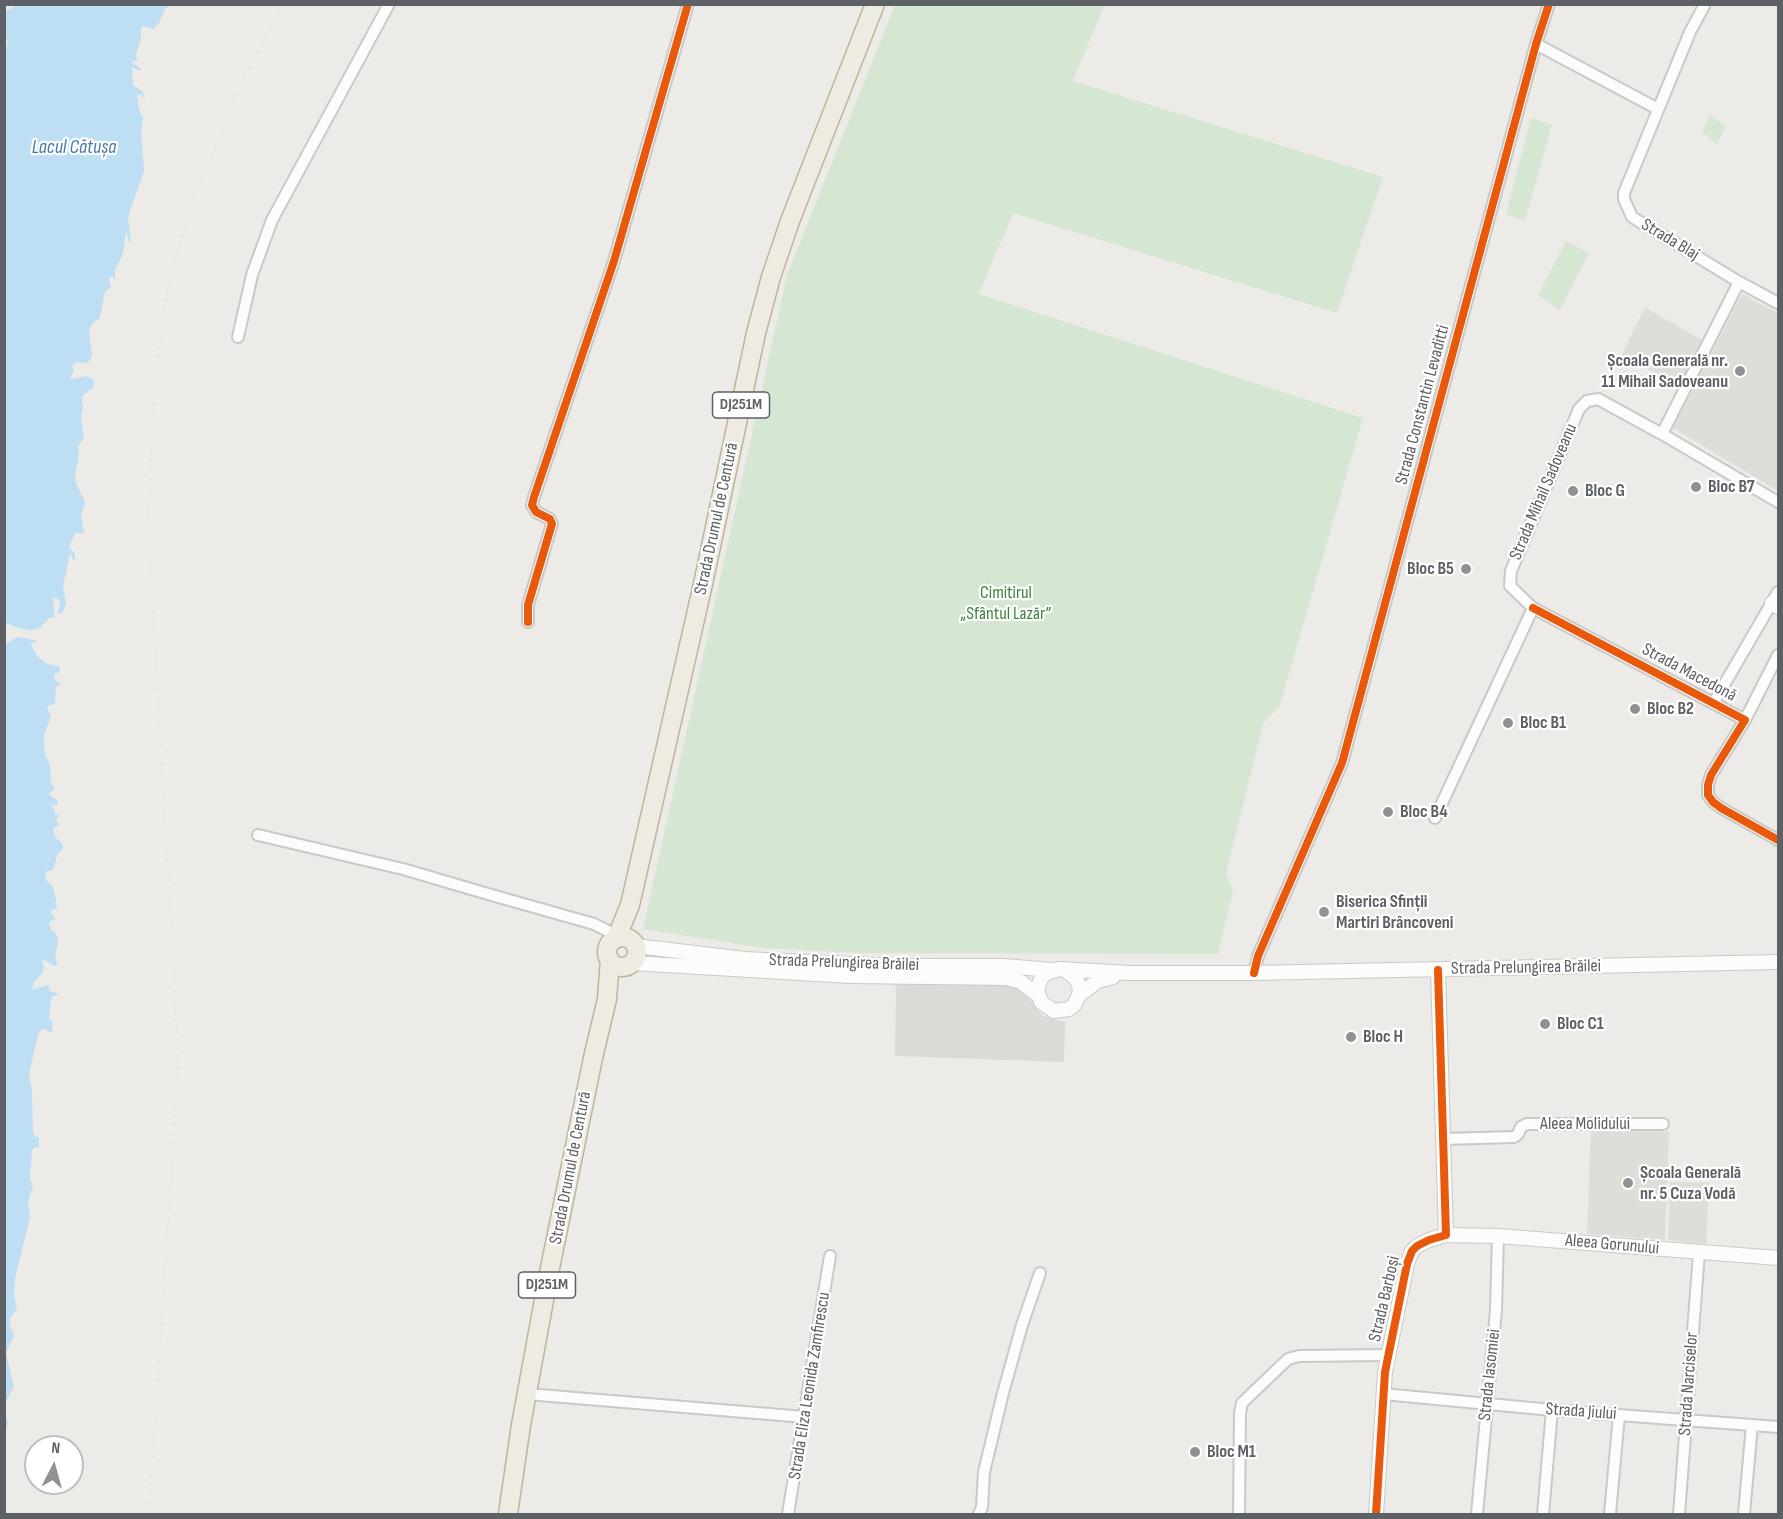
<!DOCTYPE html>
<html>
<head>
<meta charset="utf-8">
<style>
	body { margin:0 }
	#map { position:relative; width:1783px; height:1519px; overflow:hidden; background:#ecebe7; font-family:"Sofia Sans Condensed",sans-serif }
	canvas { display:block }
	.frame { position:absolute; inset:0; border:6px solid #5d6064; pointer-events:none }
	.north { position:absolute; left:24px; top:1435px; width:60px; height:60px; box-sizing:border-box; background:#fff; border:2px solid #bebfc1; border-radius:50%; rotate:6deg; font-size:16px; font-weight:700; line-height:24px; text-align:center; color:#5d6064 }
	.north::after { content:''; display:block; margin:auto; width:21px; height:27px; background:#8f9192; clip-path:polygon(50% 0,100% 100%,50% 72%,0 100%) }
</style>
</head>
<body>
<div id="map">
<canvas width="1783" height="1519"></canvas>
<div class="frame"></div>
<div class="north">N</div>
</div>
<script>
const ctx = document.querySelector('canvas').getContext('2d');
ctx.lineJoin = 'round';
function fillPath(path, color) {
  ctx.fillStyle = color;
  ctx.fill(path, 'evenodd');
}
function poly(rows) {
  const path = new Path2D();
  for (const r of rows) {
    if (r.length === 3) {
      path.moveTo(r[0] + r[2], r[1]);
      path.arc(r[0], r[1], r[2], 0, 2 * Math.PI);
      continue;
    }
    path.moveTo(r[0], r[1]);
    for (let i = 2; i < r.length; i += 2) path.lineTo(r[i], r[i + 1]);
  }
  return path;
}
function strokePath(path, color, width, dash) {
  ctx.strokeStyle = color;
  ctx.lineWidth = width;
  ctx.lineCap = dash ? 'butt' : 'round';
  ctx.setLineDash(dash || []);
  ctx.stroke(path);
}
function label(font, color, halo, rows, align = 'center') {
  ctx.font = font + ' "Sofia Sans Condensed",sans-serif';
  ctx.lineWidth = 4.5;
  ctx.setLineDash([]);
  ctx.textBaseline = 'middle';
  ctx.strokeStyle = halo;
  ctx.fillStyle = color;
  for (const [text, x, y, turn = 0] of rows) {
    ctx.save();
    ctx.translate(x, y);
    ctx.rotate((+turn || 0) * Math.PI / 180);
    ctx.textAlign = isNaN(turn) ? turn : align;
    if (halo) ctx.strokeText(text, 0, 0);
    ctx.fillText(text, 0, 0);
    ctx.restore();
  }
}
fillPath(poly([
	[896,980,1013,985,1030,1000,1043,1016,1065,1022,1064,1062,895,1056]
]), '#dcdad7');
fillPath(poly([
	[1742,294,1778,313,1778,491,1673,428],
	[1645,307,1703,341,1681,387,1622,355],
	[1591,1130,1669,1132,1665,1240,1587,1234],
	[1670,1182,1709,1183,1706,1244,1668,1240]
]), '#dfddd7');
fillPath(poly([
	[895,5,1104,5,1073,81,1383,177,1337,313,1013,213,979,294,1363,418,1280,705,1263,724,1226,873,1233,891,1218,954,860,953,763,948,643,929,787,275],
	[1710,115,1726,126,1717,144,1702,132],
	[1531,118,1552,125,1525,221,1506,214],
	[1566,241,1589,253,1560,310,1538,295]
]), '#d5e7d3');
fillPath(poly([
	[15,4,170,5,165,9,159,23,154,29,143,26,141,28,141,38,136,55,138,60,131,62,141,69,140,71,132,67,133,85,142,91,145,98,140,94,137,95,140,113,143,118,141,130,144,171,128,217,131,242,129,241,126,232,123,254,115,270,115,280,113,276,110,277,109,280,111,287,105,292,100,318,93,323,89,331,92,355,90,360,87,363,76,362,72,366,74,371,70,378,73,379,86,376,94,380,93,388,82,396,83,407,81,417,84,438,78,446,79,455,75,476,76,483,85,502,81,516,84,533,75,533,69,547,75,554,75,561,74,561,70,553,63,587,66,603,63,612,58,614,60,602,57,598,53,598,55,617,49,618,40,628,32,630,21,629,4,622,4,55,8,42,5,38,4,11,13,8],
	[17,637,35,640,38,643,33,642,31,645,37,656,47,664,58,666,60,668,60,671,54,675,55,680,61,684,56,687,55,703,53,705,49,705,47,709,51,716,44,735,44,744,45,754,50,765,51,782,55,790,50,792,49,795,56,799,58,803,57,805,51,805,55,811,55,814,59,815,56,819,59,825,53,828,53,831,56,838,62,843,63,849,58,853,53,870,45,872,46,880,53,887,56,900,57,908,52,910,51,913,56,919,49,922,51,931,54,931,57,936,58,944,55,954,57,965,54,966,44,960,42,961,44,967,42,973,34,983,32,990,48,985,50,991,59,994,52,997,51,1000,49,1016,49,1019,53,1022,52,1033,43,1028,38,1034,29,1075,32,1090,33,1132,36,1137,39,1137,39,1148,36,1147,32,1150,30,1179,33,1186,28,1201,30,1217,15,1278,14,1294,17,1309,10,1318,10,1324,14,1336,6,1353,14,1387,5,1403,5,1414,8,1423,5,1433,4,644,5,645]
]), '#bedef4');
const street = poly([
	[1705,4,1690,32,1624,193,1624,199,1632,217,1739,282,1778,303],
	[1536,44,1658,109],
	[238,337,252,275,272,220,389,4],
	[1662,434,1739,282],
	[1533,608,1745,720,1711,775,1708,785,1708,795,1713,802,1721,808,1778,840],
	[528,622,528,605,552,524,550,519,536,512,532,505,534,497,614,261,688,4],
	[1714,702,1778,592],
	[1745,720,1778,655],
	[1435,818,1533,608,1510,586,1511,571,1579,409,1587,401,1598,399,1662,434,1778,502],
	[258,835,403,869,488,894,594,924,608,931,616,939],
	[1254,973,1258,956,1342,763,1536,44,1549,4],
	[1442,1139,1514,1137,1518,1134,1521,1127,1527,1124,1663,1124],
	[527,1394,805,1417],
	[1383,1394,1552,1410,1778,1427],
	[788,1514,830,1256],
	[979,1514,982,1507,984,1472,1003,1393,1022,1325,1040,1273],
	[1239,1514,1240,1413,1242,1403,1288,1359,1299,1356,1387,1355],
	[1477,1514,1496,1310,1498,1236],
	[1543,1514,1552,1410],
	[1610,1514,1619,1415],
	[1679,1514,1699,1253],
	[1744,1514,1752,1425]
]);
const secondary = poly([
	[1772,603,1778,607],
	[636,946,745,959,892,966,1004,966,1052,970],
	[632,963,850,976,1006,978,1021,982,1038,995],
	[1066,971,1076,978,1080,989,1079,995,1074,1005,1069,1009,1054,1011,1041,1002,1037,989,1042,977,1046,973,1059,969,1130,973,1254,973,1778,962],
	[1079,995,1098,981,1113,977],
	[1446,1235,1498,1236,1778,1258],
	[1376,1514,1385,1372,1407,1264,1412,1251,1417,1246,1429,1240,1446,1235,1438,970]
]);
const highway = poly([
	[622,952,15],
	[616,939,630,905,703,584,756,333,771,277,790,221,875,4],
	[508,1514,521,1425,549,1273,593,1058,607,999,610,960]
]);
strokePath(street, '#c9c9c9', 14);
strokePath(secondary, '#c9c9c8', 16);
strokePath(highway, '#c1b396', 21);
strokePath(street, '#fcfcfb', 10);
strokePath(secondary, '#fcfcfb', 14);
strokePath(highway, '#eeebe2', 18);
strokePath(poly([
	[149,1514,178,1070,174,973,148,531,155,375,167,294,177,252,190,207,242,83,281,4]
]), '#e3e2e2', 2, [1.5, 8]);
strokePath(poly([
	[1533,608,1745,720,1711,775,1708,785,1708,795,1713,802,1721,808,1778,840],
	[528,622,528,605,552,524,550,519,536,512,532,505,534,497,614,261,688,4],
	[1254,973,1258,956,1342,763,1536,44,1549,4],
	[1376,1514,1385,1372,1407,1264,1412,1251,1417,1246,1429,1240,1446,1235,1438,970]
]), '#e8590c', 8);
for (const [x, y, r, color] of [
	[1740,371,6,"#8f9192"],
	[1696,487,6,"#8f9192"],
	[1573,491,6,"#8f9192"],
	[1466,569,6,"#8f9192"],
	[1635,709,6,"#8f9192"],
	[1508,723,6,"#8f9192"],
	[1388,812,6,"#8f9192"],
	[1324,912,6,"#8f9192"],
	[1545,1024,6,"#8f9192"],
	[1351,1037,6,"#8f9192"],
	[1628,1183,6,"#8f9192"],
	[1195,1452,6,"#8f9192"]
]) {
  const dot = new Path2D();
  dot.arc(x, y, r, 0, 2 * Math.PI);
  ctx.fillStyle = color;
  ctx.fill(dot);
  strokePath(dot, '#fff', 2);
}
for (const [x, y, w] of [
	[741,405,57],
	[547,1285,57]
]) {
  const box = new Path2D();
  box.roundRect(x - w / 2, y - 13, w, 26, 4.5);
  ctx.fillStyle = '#fff';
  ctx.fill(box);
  strokePath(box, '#5d6064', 1.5);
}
label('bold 16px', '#5d6064', null, [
	["DJ251M",741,405],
	["DJ251M",547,1285]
]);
label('18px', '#5d6064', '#fff', [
	["Strada Blaj",1670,240,31],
	["Strada Constantin Levaditti",1423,405,-75],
	["Strada Mihail Sadoveanu",1544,492,-67],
	["Strada Drumul de Centură",717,519,-78],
	["Strada Macedonă",1689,673,28],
	["Strada Prelungirea Brăilei",844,963,2],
	["Strada Prelungirea Brăilei",1526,968,-1],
	["Aleea Molidului",1585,1124],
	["Strada Drumul de Centură",571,1168,-79],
	["Aleea Gorunului",1612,1245,5],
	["Strada Barboși",1385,1299,-77],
	["Strada Iasomiei",1490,1375,-84],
	["Strada Narciselor",1689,1384,-86],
	["Strada Eliza Leonida Zamfirescu",810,1386,-81],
	["Strada Jiului",1581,1412,4]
]);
label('bold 18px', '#5d6064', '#fff', [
	["Școala Generală nr.",1728,361,"right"],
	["11 Mihail Sadoveanu",1728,382,"right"],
	["Bloc B7",1708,487],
	["Bloc G",1585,491],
	["Bloc B5",1454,569,"right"],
	["Bloc B2",1647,709],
	["Bloc B1",1520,723],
	["Bloc B4",1400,812],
	["Biserica Sfinții",1336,902],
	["Martiri Brâncoveni",1336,923],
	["Bloc C1",1557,1024],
	["Bloc H",1363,1037],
	["Școala Generală",1640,1173],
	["nr. 5 Cuza Vodă",1640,1194],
	["Bloc M1",1207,1452]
], 'left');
label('18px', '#3c843e', '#fff', [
	["Cimitirul",1006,593],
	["„Sfântul Lazăr”",1006,614]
]);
label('italic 20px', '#4779aa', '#fff', [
	["Lacul Cătușa",74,148]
]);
</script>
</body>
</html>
